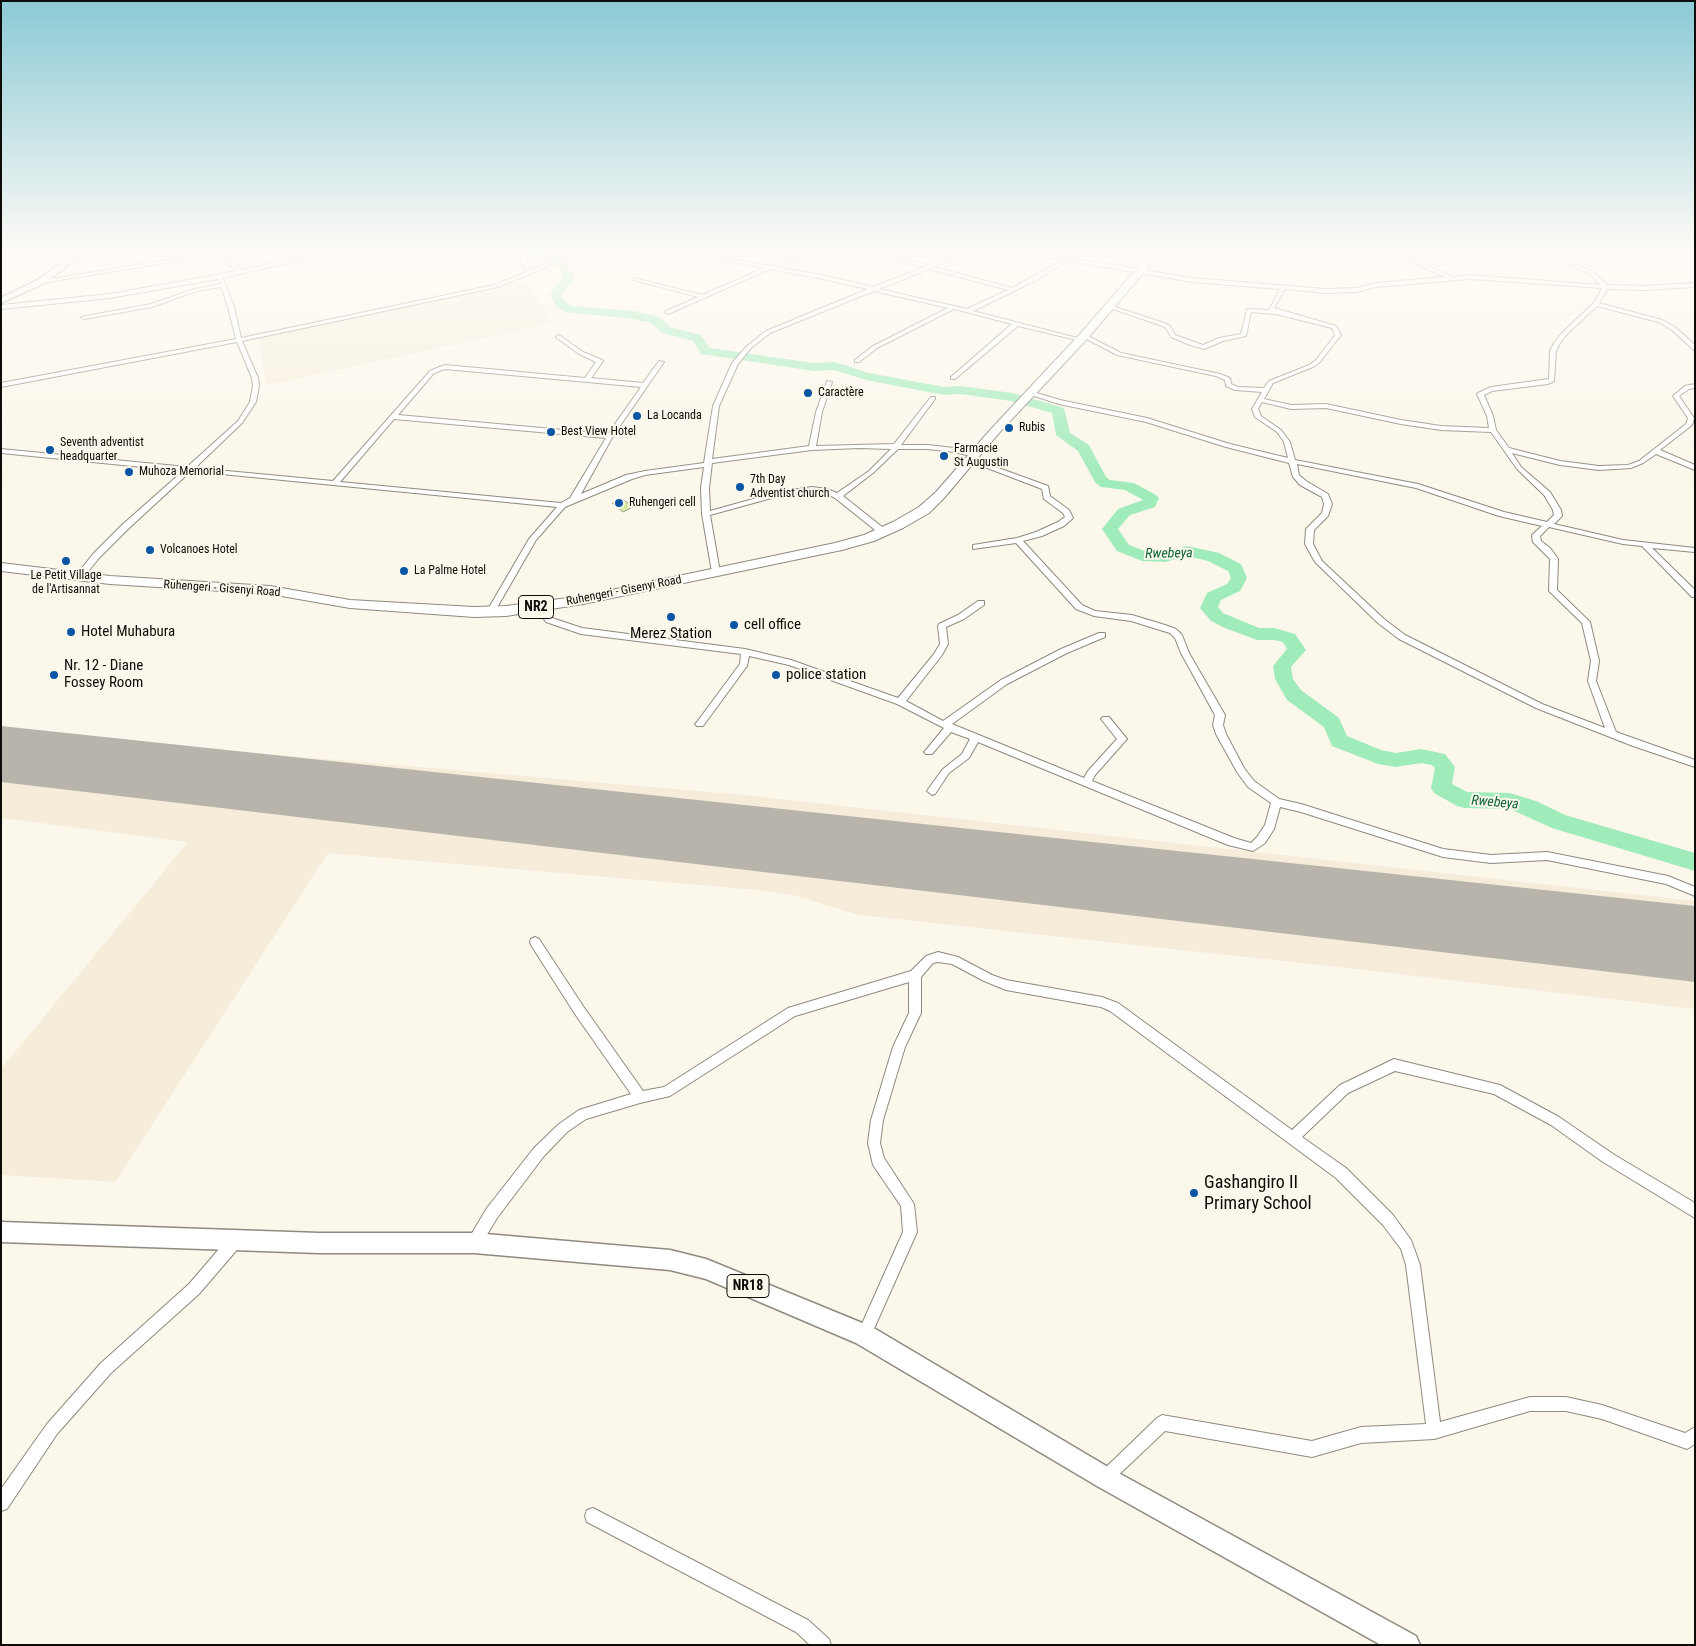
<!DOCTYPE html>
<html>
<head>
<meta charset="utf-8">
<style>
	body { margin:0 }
	#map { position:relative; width:1696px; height:1646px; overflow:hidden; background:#fcf7eb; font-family:"Roboto Condensed",sans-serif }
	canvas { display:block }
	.frame { position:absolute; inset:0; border:2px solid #0d0c08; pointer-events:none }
</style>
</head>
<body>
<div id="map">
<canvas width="1696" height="1646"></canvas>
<div class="frame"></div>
</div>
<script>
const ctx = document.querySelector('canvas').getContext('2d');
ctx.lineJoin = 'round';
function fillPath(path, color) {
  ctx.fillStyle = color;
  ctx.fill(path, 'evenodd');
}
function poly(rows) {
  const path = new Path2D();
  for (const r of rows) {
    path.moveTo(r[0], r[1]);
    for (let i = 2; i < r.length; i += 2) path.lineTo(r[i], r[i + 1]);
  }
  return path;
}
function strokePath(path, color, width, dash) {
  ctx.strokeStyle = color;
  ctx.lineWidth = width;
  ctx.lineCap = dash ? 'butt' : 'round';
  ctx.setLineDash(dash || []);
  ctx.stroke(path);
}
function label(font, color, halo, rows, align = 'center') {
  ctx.font = font + ' "Roboto Condensed",sans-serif';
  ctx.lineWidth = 4;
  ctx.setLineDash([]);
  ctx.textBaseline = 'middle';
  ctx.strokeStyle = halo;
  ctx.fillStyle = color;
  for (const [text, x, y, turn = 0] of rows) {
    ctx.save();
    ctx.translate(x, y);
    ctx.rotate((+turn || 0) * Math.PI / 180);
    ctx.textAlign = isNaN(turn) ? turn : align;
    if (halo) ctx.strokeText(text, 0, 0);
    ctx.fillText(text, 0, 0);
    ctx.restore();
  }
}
fillPath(poly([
	[524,280,554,323,267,385,257,338],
	[1,731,744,795,1695,901,1695,1009,1365,970,859,915,792,895,757,890,328,853,115,1182,1,1175,1,1069,188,842,1,818]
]), '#f5edda');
fillPath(poly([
	[519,252,541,252,559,256,568,265,575,278,564,291,562,296,565,301,572,306,634,311,659,317,670,327,701,335,710,348,814,363,835,362,869,373,944,387,960,386,1013,393,1064,408,1070,433,1089,445,1106,477,1110,480,1134,483,1156,495,1159,498,1155,507,1130,515,1118,529,1129,545,1145,551,1165,552,1187,546,1219,553,1241,564,1247,578,1240,591,1221,600,1218,607,1223,613,1259,628,1274,628,1295,634,1306,650,1291,667,1293,679,1301,690,1339,718,1347,736,1381,750,1396,753,1421,749,1445,754,1455,767,1452,784,1467,792,1510,793,1536,801,1565,815,1695,853,1695,871,1552,828,1510,809,1464,808,1457,806,1434,793,1431,788,1435,768,1432,765,1421,763,1396,767,1378,764,1332,746,1324,727,1287,700,1275,679,1273,666,1287,649,1283,642,1274,640,1257,640,1225,628,1211,621,1200,608,1207,593,1227,584,1231,578,1228,571,1208,561,1187,556,1165,562,1142,561,1117,551,1102,529,1118,509,1143,500,1125,490,1101,487,1095,482,1078,451,1056,435,1052,413,1011,401,960,394,944,395,866,380,834,370,814,371,701,354,693,341,662,333,651,323,634,319,565,312,556,306,550,296,554,288,563,278,559,268,551,261,521,254,519,252]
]), '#a0ebba');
fillPath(poly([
	[1,726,1695,906,1695,982,1,782,1,726]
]), '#b8b4ab');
const building = poly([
	[621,499,625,501,633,507,623,512,612,503,621,499]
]);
fillPath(building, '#d5eca0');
strokePath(building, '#9a9e93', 1);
const street = poly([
	[216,252,227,252,220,254,243,270,325,252,334,252,223,278,234,307,241,338,494,285,527,272,519,257,522,252,527,252,525,257,531,270,576,252,582,252,498,287,242,341,258,378,259,386,256,402,242,423,195,468,333,481,430,371,437,368,445,365,585,378,596,362,579,354,557,338,556,337,559,335,583,352,602,360,603,361,591,378,643,383,659,361,664,362,613,436,581,494,626,475,645,471,704,463,713,406,732,363,747,346,766,331,868,289,822,279,770,269,668,314,665,312,666,311,698,297,634,280,634,278,702,295,764,268,678,252,688,252,769,266,810,252,817,252,776,267,822,275,873,287,924,267,871,252,878,252,929,265,963,252,969,252,934,267,1012,288,1063,260,1020,252,1031,252,1066,258,1070,252,1075,252,1071,258,1192,278,1325,289,1357,288,1375,283,1445,277,1390,252,1397,252,1453,277,1470,275,1601,285,1590,274,1568,265,1559,252,1564,252,1572,263,1594,272,1607,285,1644,286,1695,283,1695,287,1644,290,1608,289,1599,303,1662,320,1676,328,1695,345,1695,351,1672,330,1658,322,1597,306,1566,335,1560,343,1556,351,1554,381,1548,384,1492,391,1484,395,1493,416,1496,430,1509,448,1560,461,1599,466,1628,465,1639,461,1686,424,1688,418,1673,396,1685,386,1695,384,1695,388,1689,389,1679,396,1694,418,1692,425,1660,450,1695,465,1695,470,1656,454,1643,463,1631,468,1599,470,1560,465,1512,453,1521,467,1550,492,1561,510,1562,516,1554,524,1623,540,1695,548,1695,552,1652,548,1695,590,1695,597,1692,597,1642,546,1623,544,1549,527,1540,536,1541,541,1550,548,1558,559,1557,590,1590,622,1599,661,1596,681,1616,732,1695,760,1695,767,1633,746,1536,708,1399,639,1378,623,1315,562,1305,544,1306,529,1322,513,1324,504,1322,497,1300,485,1293,477,1289,463,1226,447,1146,422,1059,404,1028,394,1027,393,1030,391,1060,400,1147,418,1230,444,1288,458,1284,442,1277,432,1255,417,1252,409,1262,392,1235,390,1226,386,1225,380,1216,376,1117,355,1081,336,1086,335,1121,353,1220,374,1230,378,1231,384,1238,387,1264,388,1269,381,1309,365,1316,360,1335,335,1332,328,1276,314,1251,312,1246,336,1223,341,1204,349,1190,345,1171,337,1166,328,1160,325,1107,307,1112,306,1164,323,1170,326,1175,335,1203,345,1219,338,1241,334,1247,309,1269,310,1280,289,1192,282,1069,261,1035,281,973,311,1081,339,1081,341,1018,326,955,379,951,379,951,377,1012,324,954,309,877,348,859,362,855,362,855,360,873,346,948,308,874,291,770,333,751,348,738,364,719,406,712,459,809,446,816,412,827,381,832,382,822,412,816,446,894,444,931,397,935,397,935,399,901,445,928,445,954,448,978,455,975,457,954,452,928,449,898,449,873,473,843,496,886,530,886,534,880,534,835,498,825,493,812,491,779,496,710,515,720,572,716,574,712,572,702,514,701,488,704,467,645,475,632,479,565,507,536,540,495,611,491,614,487,611,529,539,557,507,191,471,128,529,99,558,83,578,77,578,77,574,93,554,122,525,183,471,1,453,1,449,187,467,238,421,250,402,253,386,252,378,237,342,1,387,1,383,236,339,228,307,221,287,197,291,152,307,84,319,81,317,151,304,194,289,220,284,218,279,110,298,1,309,1,305,110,294,238,271,214,255,42,283,39,281,216,252],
	[929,269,1008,290,967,309,879,289,929,269],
	[1470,279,1602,288,1594,303,1562,333,1554,343,1550,351,1549,379,1491,387,1478,393,1477,394,1487,416,1489,428,1441,426,1401,420,1326,404,1291,405,1264,399,1273,383,1313,367,1320,362,1341,335,1336,326,1274,308,1285,289,1325,293,1357,292,1375,287,1470,279],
	[445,369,587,382,641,387,608,434,398,415,434,373,445,369],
	[1262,402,1291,409,1326,408,1401,424,1441,430,1491,432,1517,469,1544,495,1553,510,1554,515,1547,522,1504,512,1418,484,1295,460,1290,442,1281,430,1261,416,1258,409,1262,402],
	[394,419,606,438,570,498,561,503,340,482,394,419],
	[859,448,891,449,869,471,837,493,827,489,812,487,778,492,710,511,709,488,712,463,812,450,859,448],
	[1297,464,1416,488,1499,516,1542,526,1532,535,1533,542,1550,559,1549,591,1582,623,1591,661,1588,681,1605,728,1542,704,1405,635,1384,619,1322,561,1313,544,1314,530,1328,516,1332,504,1328,494,1306,481,1299,475,1297,464],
	[971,458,1048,486,1050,496,1069,510,1073,518,1064,526,1042,536,1023,541,1082,605,1095,611,1132,615,1165,625,1176,629,1182,635,1189,653,1225,715,1223,725,1226,734,1244,768,1254,781,1279,799,1301,804,1443,849,1491,855,1547,852,1668,876,1695,887,1695,896,1666,884,1547,860,1491,863,1443,857,1301,812,1280,807,1274,829,1265,843,1253,851,1228,845,978,742,969,758,949,773,935,794,932,795,927,791,929,788,943,769,962,754,970,739,951,732,932,754,926,754,924,752,926,750,944,728,897,704,789,665,749,656,747,666,703,726,697,726,695,724,697,722,740,664,741,654,581,634,546,622,536,607,540,604,543,605,552,618,582,628,745,649,791,660,898,698,934,654,940,644,938,626,939,624,958,615,978,601,984,601,984,605,964,619,946,627,948,644,942,655,906,701,943,721,1001,680,1061,649,1099,633,1105,633,1105,637,1067,653,1007,684,952,724,1084,778,1088,771,1117,739,1101,719,1103,717,1109,717,1127,739,1095,775,1092,781,1234,838,1251,843,1257,837,1265,825,1271,803,1248,787,1237,772,1216,734,1213,725,1215,715,1181,653,1175,638,1170,633,1131,621,1094,616,1076,609,1016,543,973,549,973,545,1017,538,1036,532,1058,522,1065,517,1063,513,1044,499,1042,489,969,461,968,460,971,458],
	[535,937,539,939,583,1006,643,1091,664,1087,788,1008,911,971,926,956,938,952,958,957,992,975,1006,980,1102,997,1118,1003,1292,1130,1340,1085,1394,1059,1500,1085,1559,1117,1613,1154,1695,1203,1695,1218,1603,1162,1551,1125,1494,1094,1395,1071,1348,1093,1302,1137,1346,1168,1393,1215,1411,1240,1420,1265,1440,1422,1530,1397,1566,1397,1602,1405,1685,1433,1695,1427,1695,1444,1687,1449,1602,1419,1566,1411,1530,1411,1434,1439,1361,1443,1312,1457,1165,1431,1110,1483,1105,1486,1100,1483,1097,1478,1100,1473,1157,1418,1162,1415,1312,1441,1361,1427,1426,1424,1406,1265,1401,1249,1383,1225,1336,1178,1110,1011,1101,1007,1006,990,984,981,952,964,938,962,933,963,921,977,921,1013,905,1047,883,1120,880,1143,884,1158,914,1204,917,1232,869,1340,864,1342,859,1340,857,1335,903,1232,901,1206,873,1165,868,1143,871,1120,893,1047,909,1013,909,982,795,1016,670,1096,640,1103,586,1119,567,1132,544,1156,497,1218,479,1248,474,1250,469,1248,467,1243,469,1238,487,1208,534,1148,559,1124,579,1110,631,1094,575,1014,531,945,530,942,531,939,535,937],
	[236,1233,241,1235,243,1240,241,1245,199,1294,111,1373,57,1434,7,1509,1,1511,1,1489,47,1424,101,1363,189,1284,231,1235,236,1233],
	[593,1508,808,1620,829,1639,831,1645,810,1645,796,1632,587,1522,585,1516,587,1510,593,1508]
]);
const primary = poly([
	[76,252,85,252,45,283,1,303,1,298,39,279,76,252],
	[1,1222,319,1233,474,1233,670,1250,706,1259,872,1327,1113,1470,1416,1636,1420,1645,1381,1645,1097,1486,856,1343,706,1279,670,1270,474,1253,319,1253,1,1242,1,1222]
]);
const highway = poly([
	[1151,252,1161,252,1088,338,999,433,944,498,929,513,903,528,874,541,842,550,583,604,506,616,474,617,350,608,270,594,110,584,1,571,1,563,110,576,270,586,350,600,474,607,506,606,583,596,835,543,864,535,893,522,919,507,936,492,991,429,1080,334,1151,252]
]);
strokePath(street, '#8e8a7f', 2);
strokePath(primary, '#8e8a7f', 3);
strokePath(highway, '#8e8a7f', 2);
fillPath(street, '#fff');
fillPath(primary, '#fff');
fillPath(highway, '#fff');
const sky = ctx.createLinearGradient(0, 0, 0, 482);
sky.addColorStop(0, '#8bcad6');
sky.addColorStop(0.52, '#fefbf6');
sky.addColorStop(1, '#fefbf600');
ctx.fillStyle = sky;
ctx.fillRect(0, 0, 1696, 482);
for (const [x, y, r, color] of [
	[808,393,5,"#0656a4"],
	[637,416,5,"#0656a4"],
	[1009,428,5,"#0656a4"],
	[551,432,5,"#0656a4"],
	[50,450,5,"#0656a4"],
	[944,456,5,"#0656a4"],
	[129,472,5,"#0656a4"],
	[740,487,5,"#0656a4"],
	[619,503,5,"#0656a4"],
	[150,550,5,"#0656a4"],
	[66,561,5,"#0656a4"],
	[404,571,5,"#0656a4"],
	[671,617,5,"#0656a4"],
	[734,625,5,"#0656a4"],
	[71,632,5,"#0656a4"],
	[54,675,5,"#0656a4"],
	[776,675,5,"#0656a4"],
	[1194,1193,5,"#0656a4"]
]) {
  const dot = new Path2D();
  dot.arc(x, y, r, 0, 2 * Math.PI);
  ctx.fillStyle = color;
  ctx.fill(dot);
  strokePath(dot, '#fcf7eb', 2);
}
label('12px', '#0d0c08', '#fcf7eb', [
	["Caractère",818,393],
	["La Locanda",647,416],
	["Rubis",1019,428],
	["Best View Hotel",561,432],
	["Seventh adventist",60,443],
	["headquarter",60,457],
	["Farmacie",954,449],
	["St Augustin",954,463],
	["Muhoza Memorial",139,472],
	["7th Day",750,480],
	["Adventist church",750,494],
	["Ruhengeri cell",629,503],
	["Volcanoes Hotel",160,550],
	["La Palme Hotel",414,571],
	["Le Petit Village",66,576,"center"],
	["de l'Artisannat",66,590,"center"]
], 'left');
label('12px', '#0d0c08', '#fcf7eb', [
	["Ruhengeri - Gisenyi Road",222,589,4],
	["Ruhengeri - Gisenyi Road",624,591,-11]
]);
label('italic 14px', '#10663a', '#fcf7eb', [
	["Rwebeya",1169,554,-1],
	["Rwebeya",1495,803,5]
]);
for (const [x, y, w] of [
	[536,607,35],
	[748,1286,42]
]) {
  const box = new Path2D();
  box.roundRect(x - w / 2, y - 11.5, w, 23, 4);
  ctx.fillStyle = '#fcf7eb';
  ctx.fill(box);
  strokePath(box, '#0d0c08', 1);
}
label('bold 14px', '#0d0c08', null, [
	["NR2",536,607],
	["NR18",748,1286]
]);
label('15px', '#0d0c08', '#fcf7eb', [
	["cell office",744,625],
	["Hotel Muhabura",81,632],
	["Merez Station",671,634,"center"],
	["Nr. 12 - Diane",64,666],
	["Fossey Room",64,683],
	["police station",786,675]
], 'left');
label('18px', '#0d0c08', '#fcf7eb', [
	["Gashangiro II",1204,1183],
	["Primary School",1204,1204]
], 'left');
</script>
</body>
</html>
